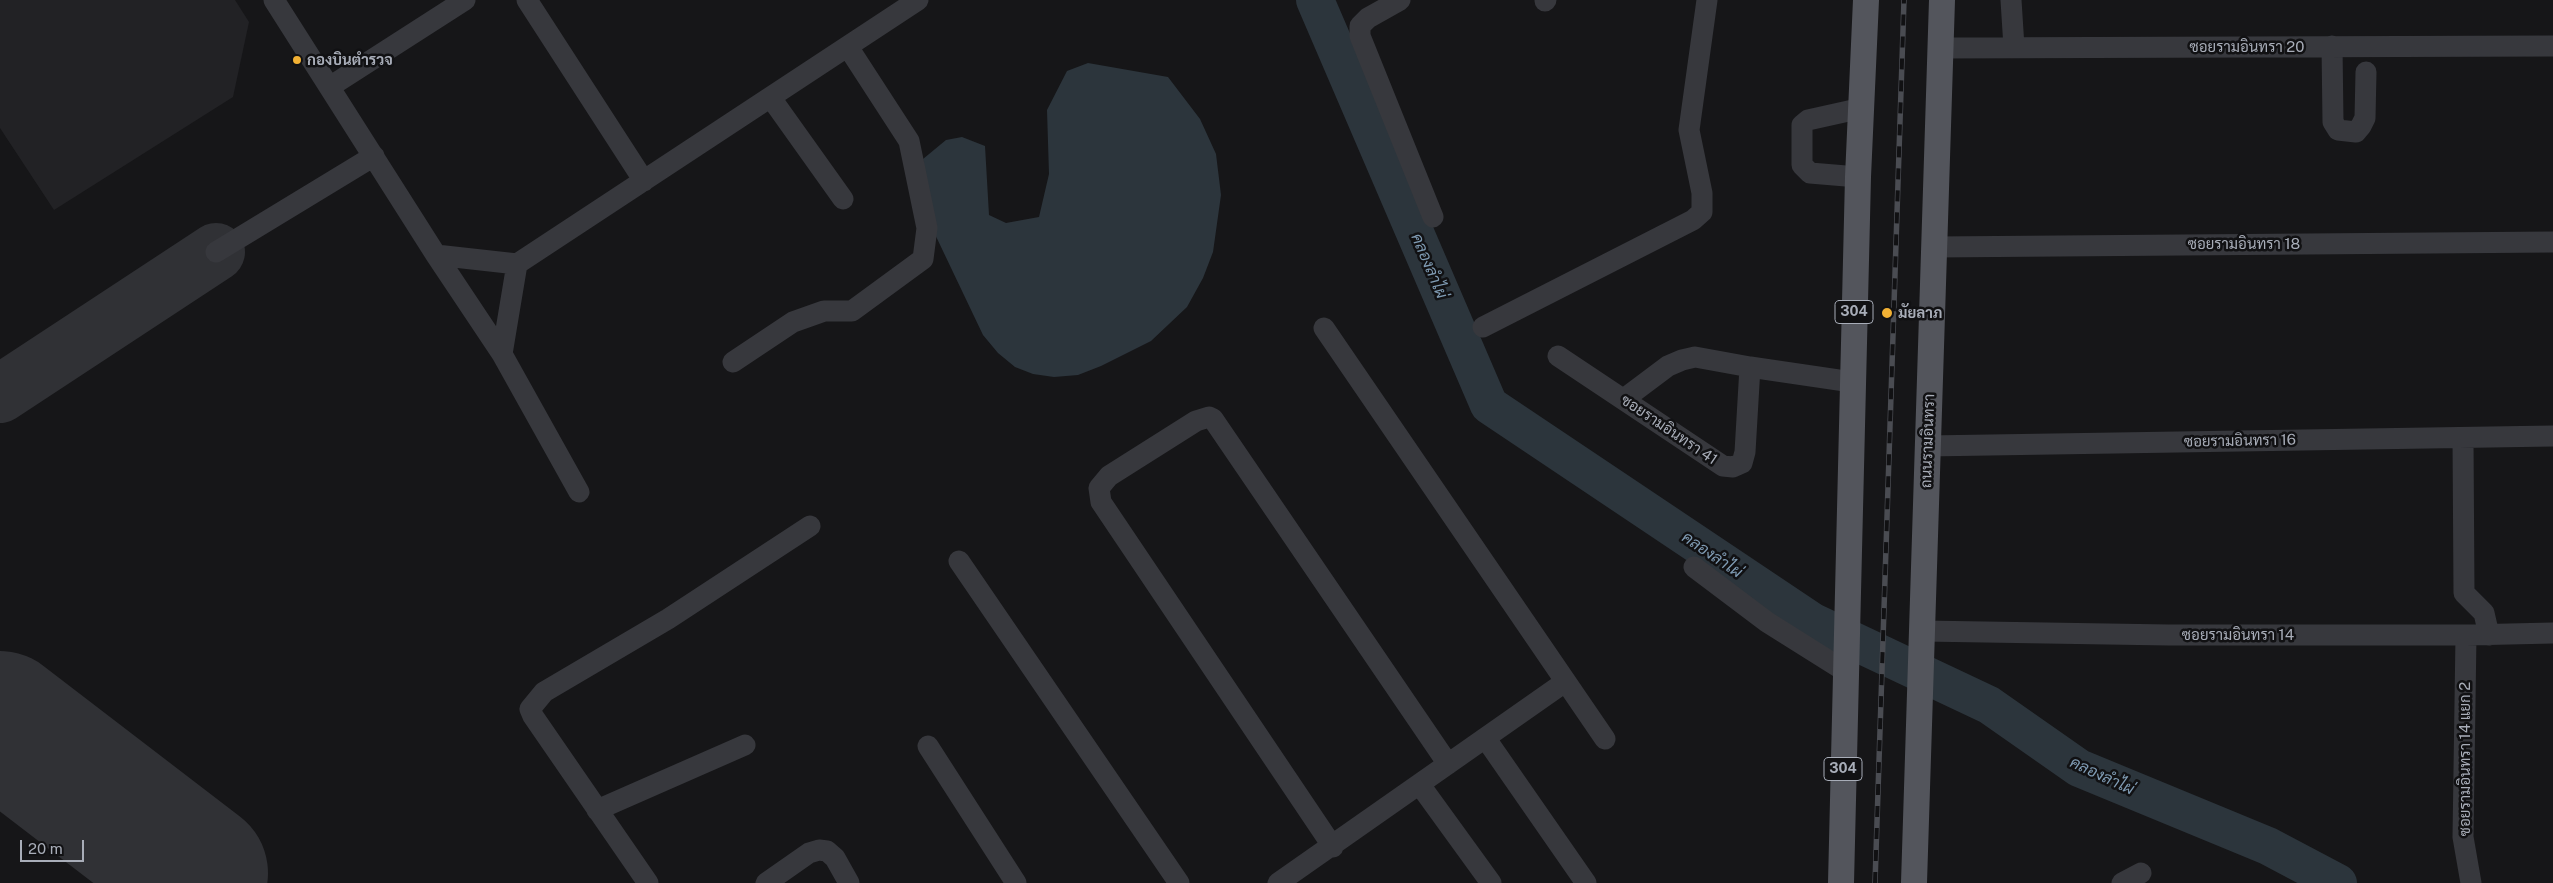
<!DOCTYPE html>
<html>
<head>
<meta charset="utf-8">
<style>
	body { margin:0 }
	#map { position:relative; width:2553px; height:883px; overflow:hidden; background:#161618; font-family:"Public Sans",sans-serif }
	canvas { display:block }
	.scale { position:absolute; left:20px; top:840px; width:64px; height:22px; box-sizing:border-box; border:2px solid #a8adb8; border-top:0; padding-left:6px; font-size:15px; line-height:18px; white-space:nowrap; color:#a8adb8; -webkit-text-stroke:4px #111113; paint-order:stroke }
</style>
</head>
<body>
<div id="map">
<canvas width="2553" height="883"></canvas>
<div class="scale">20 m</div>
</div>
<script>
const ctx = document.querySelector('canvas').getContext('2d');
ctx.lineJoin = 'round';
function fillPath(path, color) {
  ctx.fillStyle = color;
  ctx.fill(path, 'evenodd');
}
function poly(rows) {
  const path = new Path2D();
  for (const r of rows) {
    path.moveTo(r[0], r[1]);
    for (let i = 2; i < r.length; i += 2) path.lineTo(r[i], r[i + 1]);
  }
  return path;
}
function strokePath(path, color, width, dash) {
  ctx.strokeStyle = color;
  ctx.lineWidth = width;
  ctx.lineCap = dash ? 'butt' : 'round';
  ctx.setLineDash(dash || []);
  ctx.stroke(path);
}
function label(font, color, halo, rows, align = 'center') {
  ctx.font = font + ' "Public Sans",Sarabun,sans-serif';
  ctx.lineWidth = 5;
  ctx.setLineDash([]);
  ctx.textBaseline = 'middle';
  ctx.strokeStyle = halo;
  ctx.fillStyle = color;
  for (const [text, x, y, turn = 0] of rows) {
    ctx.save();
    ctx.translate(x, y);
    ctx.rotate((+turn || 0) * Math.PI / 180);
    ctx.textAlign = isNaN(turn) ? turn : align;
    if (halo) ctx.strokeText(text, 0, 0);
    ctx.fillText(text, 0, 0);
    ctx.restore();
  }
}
fillPath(poly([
	[0,0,235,0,249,22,233,97,54,210,0,128]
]), '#222225');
fillPath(poly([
	[1088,63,1168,77,1200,119,1216,154,1221,195,1213,252,1203,278,1187,307,1151,341,1101,366,1078,375,1054,377,1033,374,1015,367,998,353,983,335,932,228,923,159,946,140,962,137,985,146,989,215,1006,223,1039,217,1049,174,1047,110,1067,71]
]), '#2c353c');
strokePath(poly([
	[1315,0,1489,405,1813,622,1989,705,2079,768,2268,846,2338,883]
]), '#2c353c', 38);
strokePath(poly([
	[0,394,216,252]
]), '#303135', 58);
strokePath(poly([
	[0,722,197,873]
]), '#303135', 142);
strokePath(poly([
	[274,0,436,255,502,354,579,492],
	[527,0,644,181],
	[1400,0,1368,18,1360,26,1360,36,1433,217],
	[2011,0,2014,47],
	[1545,1,1546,0],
	[2332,46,2333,122,2338,130,2356,132,2361,126,2365,118,2366,72],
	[1940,48,2553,46],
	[331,86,465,0],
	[771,98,843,199],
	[1858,177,1810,173,1802,165,1802,125,1808,120,1862,108],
	[1935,247,2553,242],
	[216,252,374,156],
	[436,255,517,264],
	[1483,327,1693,220,1702,212,1702,193,1689,130,1707,0],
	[1324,328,1605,739],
	[502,354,517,264,918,0],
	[1558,356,1723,466,1733,467,1742,463,1745,452,1750,367,1852,382],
	[733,362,793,322,824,311,852,311,923,259,927,228,909,141,848,47],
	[1624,399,1668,366,1682,360,1695,357,1750,367],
	[2463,438,2464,593,2484,613,2489,635],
	[1927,446,2553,436],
	[959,561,1179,883],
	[1694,567,1767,622,1845,671],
	[1923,631,2169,635,2466,635,2553,633],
	[2466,635,2463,837,2471,883],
	[1486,739,1586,883],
	[928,746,1016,883],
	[1420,785,1491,883],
	[597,810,745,745],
	[1333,847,1101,502,1099,488,1109,476,1196,421,1209,417,1213,419,1448,764],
	[648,883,533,716,530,709,544,692,668,619,810,526],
	[766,883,809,853,819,850,827,851,835,858,849,883],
	[1278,883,1565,682],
	[2122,883,2141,873]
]), '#37383d', 21);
strokePath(poly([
	[1841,883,1858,177,1866,0],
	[1914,883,1942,0]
]), '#53555c', 26);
const rail = poly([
	[1875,883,1904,0]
]);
strokePath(rail, '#4a4c52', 5.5);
strokePath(rail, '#111113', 4, [11]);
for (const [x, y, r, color] of [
	[297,60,5,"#f2b134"],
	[1887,313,6,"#f2b134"]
]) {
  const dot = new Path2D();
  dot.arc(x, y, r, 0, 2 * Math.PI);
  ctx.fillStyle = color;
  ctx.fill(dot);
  strokePath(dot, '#111113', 2);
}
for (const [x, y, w] of [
	[1854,312,38],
	[1843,769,38]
]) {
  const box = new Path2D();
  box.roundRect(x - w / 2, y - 11.5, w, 23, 4);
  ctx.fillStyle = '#111113';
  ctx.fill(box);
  strokePath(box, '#a8adb8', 1);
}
label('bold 14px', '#a8adb8', null, [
	["304",1854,312],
	["304",1843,769]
]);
label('15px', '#a8adb8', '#111113', [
	["ซอยรามอินทรา 20",2247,47],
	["ซอยรามอินทรา 18",2244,244],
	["ซอยรามอินทรา 41",1669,430,34],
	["ถนนรามอินทรา",1928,441,-88],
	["ซอยรามอินทรา 16",2240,441,-1],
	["ซอยรามอินทรา 14",2238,635],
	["ซอยรามอินทรา 14 แยก 2",2465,759,-90]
]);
label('bold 15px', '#a8adb8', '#111113', [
	["กองบินตำรวจ",307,60],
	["มัยลาภ",1898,313]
], 'left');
label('italic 16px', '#7f9bb3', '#111113', [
	["คลองลำไผ่",1429,266,67],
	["คลองลำไผ่",1712,555,34],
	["คลองลำไผ่",2102,776,25]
]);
</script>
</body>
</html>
